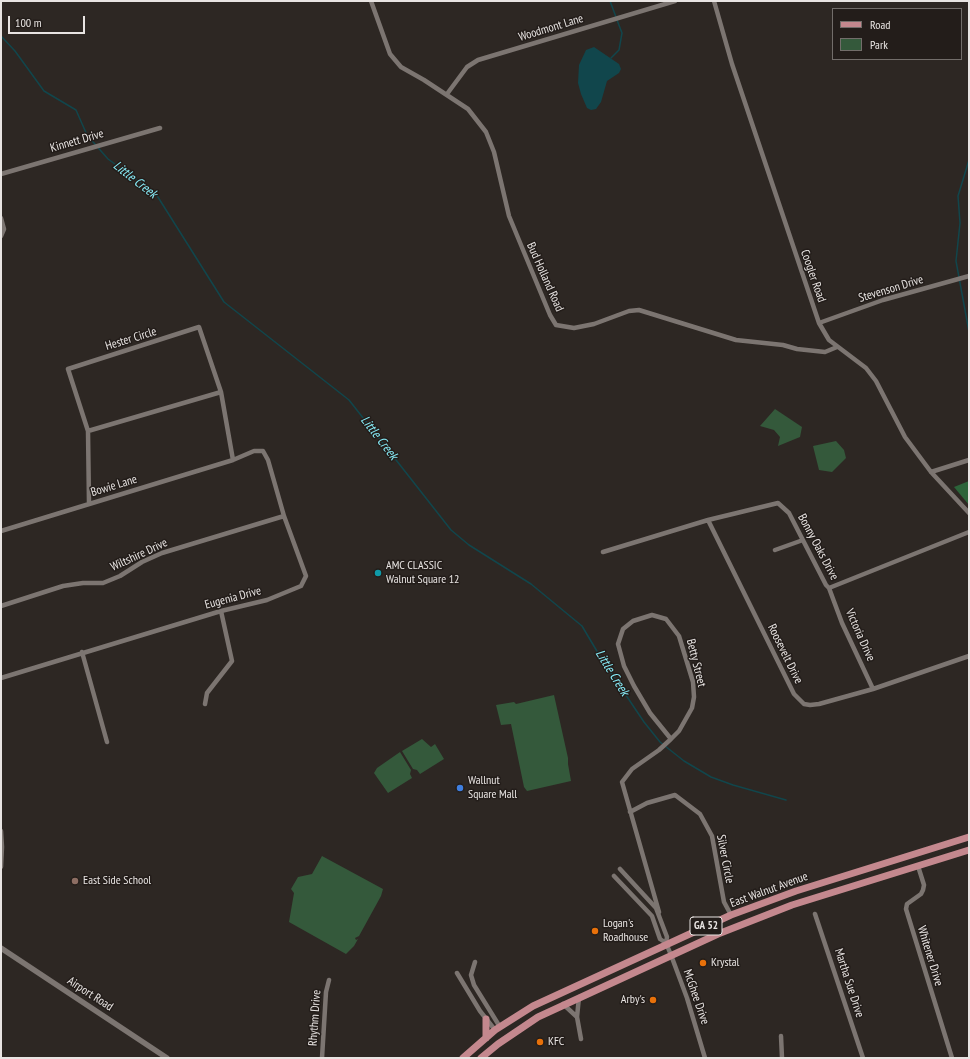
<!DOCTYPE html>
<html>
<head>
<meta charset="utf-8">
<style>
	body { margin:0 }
	#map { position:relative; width:970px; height:1059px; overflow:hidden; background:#2d2723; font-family:"PT Sans Narrow",sans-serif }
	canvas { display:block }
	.frame { position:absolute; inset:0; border:2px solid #e8e4e2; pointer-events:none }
	.legend { position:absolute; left:832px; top:8px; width:130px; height:52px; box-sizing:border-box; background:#231d1a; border:1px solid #726d6a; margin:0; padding:5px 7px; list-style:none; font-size:12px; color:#e8e4e2 }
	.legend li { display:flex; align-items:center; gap:8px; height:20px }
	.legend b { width:20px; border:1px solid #726d6a }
	.scale { position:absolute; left:8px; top:16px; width:77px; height:18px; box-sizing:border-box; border:2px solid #e8e4e2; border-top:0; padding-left:5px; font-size:12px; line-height:14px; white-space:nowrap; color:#e8e4e2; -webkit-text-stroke:3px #231d1a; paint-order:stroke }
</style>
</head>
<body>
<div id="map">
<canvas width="970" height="1059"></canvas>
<div class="frame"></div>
<ul class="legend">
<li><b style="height:5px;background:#c4888e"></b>Road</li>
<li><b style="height:11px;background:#34593b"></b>Park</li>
</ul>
<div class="scale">100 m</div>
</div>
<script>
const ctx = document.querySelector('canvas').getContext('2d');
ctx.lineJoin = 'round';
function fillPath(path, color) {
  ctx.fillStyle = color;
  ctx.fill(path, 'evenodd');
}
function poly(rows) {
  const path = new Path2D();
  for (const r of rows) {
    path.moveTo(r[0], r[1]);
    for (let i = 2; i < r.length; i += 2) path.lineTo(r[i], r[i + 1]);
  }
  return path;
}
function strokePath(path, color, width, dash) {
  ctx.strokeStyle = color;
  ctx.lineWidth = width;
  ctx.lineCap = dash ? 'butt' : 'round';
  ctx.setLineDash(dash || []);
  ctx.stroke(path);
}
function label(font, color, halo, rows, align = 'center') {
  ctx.font = font + ' "PT Sans Narrow",sans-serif';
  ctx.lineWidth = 3;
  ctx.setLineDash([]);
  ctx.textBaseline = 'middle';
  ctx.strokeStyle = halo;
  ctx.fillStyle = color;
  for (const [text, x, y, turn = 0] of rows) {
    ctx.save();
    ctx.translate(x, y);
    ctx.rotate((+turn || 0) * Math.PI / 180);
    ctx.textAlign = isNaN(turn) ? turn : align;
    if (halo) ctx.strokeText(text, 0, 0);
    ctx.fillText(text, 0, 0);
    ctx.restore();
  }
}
fillPath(poly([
	[775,409,802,427,800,437,778,446,780,437,774,430,760,426],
	[836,441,844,450,846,458,832,472,819,470,813,446],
	[554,695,568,758,568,764,571,781,527,791,524,787,511,724,501,725,496,705,514,702,516,704],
	[422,739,431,747,435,744,444,759,420,774,417,770,413,769,402,751],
	[400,752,411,770,410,774,412,778,388,793,374,773,377,768],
	[322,856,383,889,381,896,359,936,355,938,356,940,358,939,354,946,346,954,289,922,294,893,291,889,298,877,312,874]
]), '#34593b');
fillPath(poly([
	[969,481,969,505,954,487]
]), '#2c643a');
fillPath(poly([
	[594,47,619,64,621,69,619,73,607,81,601,102,596,109,591,110,587,108,581,94,578,83,579,65,586,50]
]), '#11464c');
strokePath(poly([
	[610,1,616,17],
	[1,36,15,51,44,91,76,110,87,135,108,159,156,194,224,302,349,400,451,530,469,545,531,584,582,626,601,658,644,722,660,742,684,761,711,777,733,785,786,800],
	[611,58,619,50,622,33,617,20],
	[969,332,956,261,960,223,958,196,969,160]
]), '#11464c', 1.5);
strokePath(poly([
	[371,1,390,54,401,67,424,80,468,109,486,132,494,152,509,216,550,315,556,325,574,328,594,324,629,311,639,310,736,340,783,345,797,349,825,352,837,347],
	[714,1,732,64,819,323,829,340,866,368,876,381,905,437,931,472,969,513],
	[447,94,467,67,478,60,675,1],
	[1,174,160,128],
	[1,218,4,229,1,236],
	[819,323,883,300,969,276],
	[88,431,221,392],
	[931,472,969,460],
	[89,504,88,431,68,369,199,327,221,392,233,460],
	[708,520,794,694,804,704,810,705,819,704,873,689,969,656],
	[1,531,233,460,254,451,263,451,268,460,284,516,306,576,301,586,267,600,221,611,1,678],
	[775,550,803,540],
	[603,552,708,520,778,503,789,513,826,585,829,588,842,623,873,689],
	[829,588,969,532],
	[1,606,63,586,83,583,103,583,120,576,142,562,162,553,284,516],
	[82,652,107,742],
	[205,704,207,693,232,661,221,611],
	[630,812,647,803,675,795,700,814,712,836,724,902,731,915],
	[1,831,2,847,1,867],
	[918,866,924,885,923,890,921,894,907,904,906,909,952,1058],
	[620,869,656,908,667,937,666,943],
	[614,876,652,916,660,939,666,943,671,955,687,998,705,1058],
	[659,912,622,782,632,769,659,750,671,739,679,731,692,708,694,697,693,682,679,636,666,619,652,615,633,621,623,629,618,644,624,666,634,686,650,713,671,739],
	[815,914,863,1058],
	[475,962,471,975,474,985,500,1027],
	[457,973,480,1011,495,1030],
	[579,997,577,1017,581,1039],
	[563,1004,577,1017],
	[781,1036,782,1058],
	[322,1058,326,992,329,980]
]), '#7c7571', 4.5);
strokePath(poly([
	[1,948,167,1058]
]), '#7c7571', 5.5);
strokePath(poly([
	[486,1038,486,1019],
	[463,1058,495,1030,533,1006,731,915,796,891,969,837],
	[481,1058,498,1044,538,1017,718,934,792,905,969,850]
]), '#c4888e', 7);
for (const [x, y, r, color] of [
	[378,573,4,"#0f9aa8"],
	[460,788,4,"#3f7fe0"],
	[75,881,4,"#8d6e63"],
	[595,931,4,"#e8710a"],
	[703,963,4,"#e8710a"],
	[653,1000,4,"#e8710a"],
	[540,1042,4,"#e8710a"]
]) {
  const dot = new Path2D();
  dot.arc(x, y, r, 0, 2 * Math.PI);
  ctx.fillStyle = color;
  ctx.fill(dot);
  strokePath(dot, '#231d1a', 1.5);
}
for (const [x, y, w] of [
	[706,926,32]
]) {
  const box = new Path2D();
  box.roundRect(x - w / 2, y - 9, w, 18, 3);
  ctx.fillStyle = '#231d1a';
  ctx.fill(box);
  strokePath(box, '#e8e4e2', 1);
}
label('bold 11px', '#e8e4e2', null, [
	["GA 52",706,926]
]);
label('12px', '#e8e4e2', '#231d1a', [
	["Woodmont Lane",551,28,-17],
	["Kinnett Drive",77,141,-16],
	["Coogler Road",813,276,71],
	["Bud Holland Road",545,277,66],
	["Stevenson Drive",891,289,-17],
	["Hester Circle",131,339,-17],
	["Bowie Lane",114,486,-17],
	["Bonny Oaks Drive",818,547,62],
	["Wiltshire Drive",139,555,-25],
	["Eugenia Drive",233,598,-15],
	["Victoria Drive",860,635,66],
	["Roosevelt Drive",785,654,64],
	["Betty Street",696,663,76],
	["Silver Circle",725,859,79],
	["East Walnut Avenue",769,890,-20],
	["Whitener Drive",930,956,73],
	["Martha Sue Drive",849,983,72],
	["Airport Road",90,994,33],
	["McGhee Drive",696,997,71],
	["Rhythm Drive",315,1018,-86]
]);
label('12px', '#e8e4e2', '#231d1a', [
	["AMC CLASSIC",386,566],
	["Walnut Square 12",386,580],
	["Wallnut",468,781],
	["Square Mall",468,795],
	["East Side School",83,881],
	["Logan's",603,924],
	["Roadhouse",603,938],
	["Krystal",711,963],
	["Arby's",645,1000,"right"],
	["KFC",548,1042]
], 'left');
label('italic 13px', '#88edf9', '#231d1a', [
	["Little Creek",135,180,38],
	["Little Creek",379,438,52],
	["Little Creek",612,673,58]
]);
</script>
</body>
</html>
